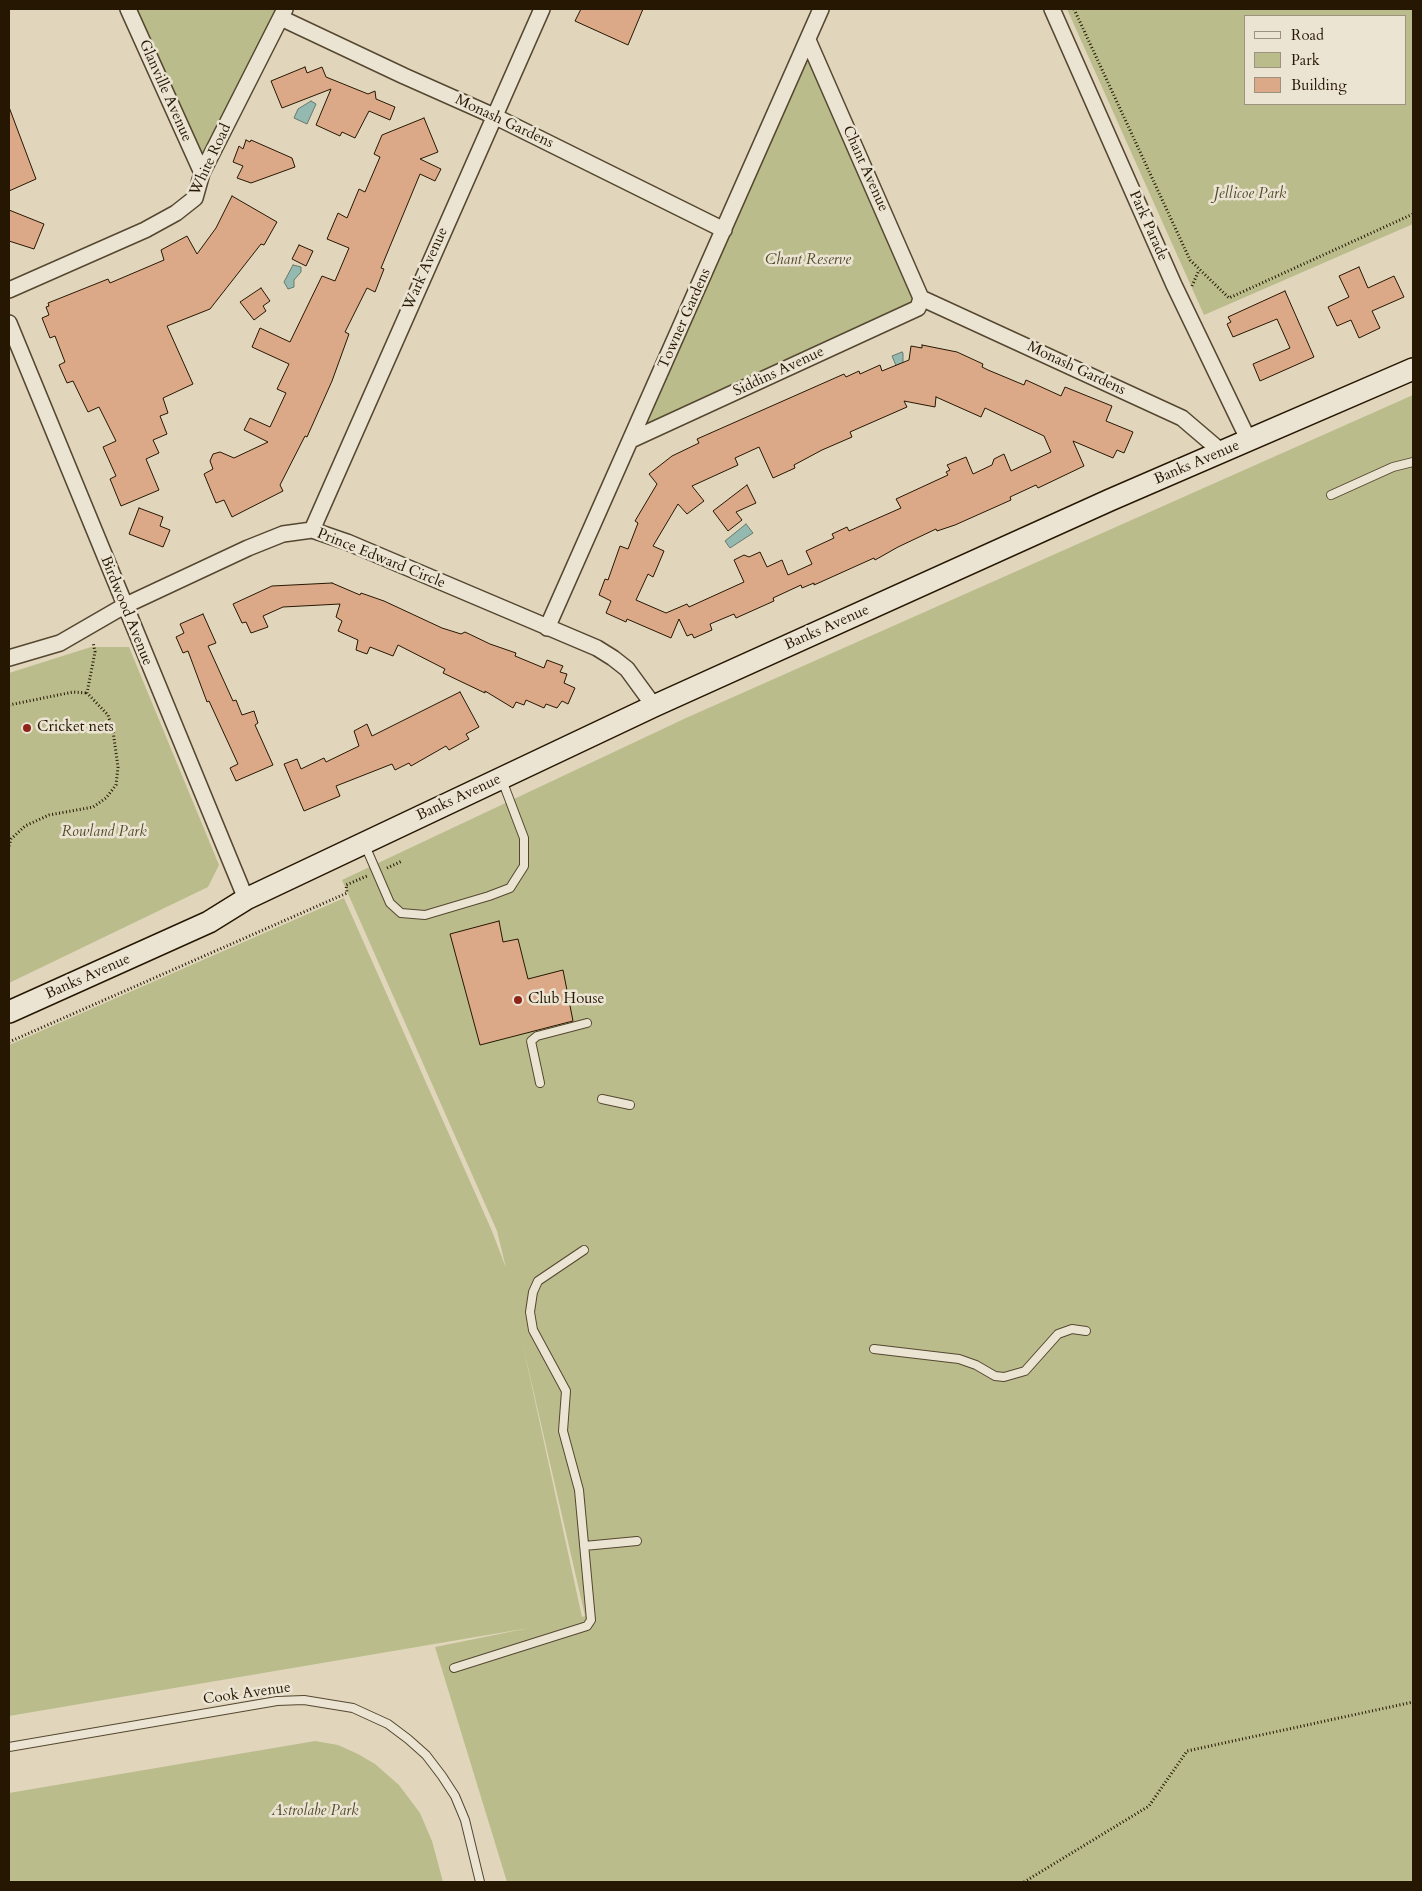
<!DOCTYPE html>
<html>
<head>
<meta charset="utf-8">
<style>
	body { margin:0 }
	#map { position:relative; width:1422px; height:1891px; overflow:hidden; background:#e1d6bc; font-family:Cardo,serif }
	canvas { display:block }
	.frame { position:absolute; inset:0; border:10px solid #261702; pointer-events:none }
	.legend { position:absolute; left:1244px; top:15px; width:162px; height:90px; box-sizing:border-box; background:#ece4d3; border:1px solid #9d927f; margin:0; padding:6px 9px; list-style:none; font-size:15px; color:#261702 }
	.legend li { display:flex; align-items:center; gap:10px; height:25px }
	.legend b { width:25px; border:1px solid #9d927f }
</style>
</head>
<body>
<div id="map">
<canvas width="1422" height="1891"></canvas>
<div class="frame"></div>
<ul class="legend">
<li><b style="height:6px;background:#ece4d3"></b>Road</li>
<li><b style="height:14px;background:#babc8c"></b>Park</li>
<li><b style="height:14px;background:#dca988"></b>Building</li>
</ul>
</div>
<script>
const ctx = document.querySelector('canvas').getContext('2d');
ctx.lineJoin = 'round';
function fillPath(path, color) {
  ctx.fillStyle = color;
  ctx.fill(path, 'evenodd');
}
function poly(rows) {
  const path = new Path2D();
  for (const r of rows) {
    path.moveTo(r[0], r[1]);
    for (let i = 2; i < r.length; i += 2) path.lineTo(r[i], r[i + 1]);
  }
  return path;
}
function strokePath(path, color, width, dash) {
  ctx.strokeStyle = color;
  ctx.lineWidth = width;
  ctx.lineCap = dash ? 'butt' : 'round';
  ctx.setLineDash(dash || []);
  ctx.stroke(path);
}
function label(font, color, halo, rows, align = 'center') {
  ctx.font = font + ' Cardo,serif';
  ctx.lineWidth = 5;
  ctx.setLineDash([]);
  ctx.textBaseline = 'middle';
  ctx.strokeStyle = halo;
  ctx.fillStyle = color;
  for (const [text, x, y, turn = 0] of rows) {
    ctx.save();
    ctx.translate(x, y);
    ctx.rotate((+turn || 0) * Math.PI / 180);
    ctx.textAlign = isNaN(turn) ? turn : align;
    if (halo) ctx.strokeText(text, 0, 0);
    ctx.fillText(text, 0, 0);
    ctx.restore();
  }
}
fillPath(poly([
	[128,9,285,9,202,173],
	[1067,9,1413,9,1413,224,1204,315],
	[1246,16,1406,16,1406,104,1246,104],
	[808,40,918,308,631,440],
	[1413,395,1413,1882,507,1882,435,1647,529,1628,9,1716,9,1045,344,898,492,1231,506,1268,497,1231,342,880,686,718],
	[522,1341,585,1616,582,1617],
	[91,647,129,647,219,865,208,887,9,983,9,673],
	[315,1741,338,1745,358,1754,375,1764,399,1785,420,1813,432,1841,443,1882,9,1882,9,1793]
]), '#babc8c');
const water = poly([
	[311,101,316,104,307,124,294,118,298,109,311,101],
	[293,265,301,267,301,272,294,280,294,287,288,289,284,282,293,265],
	[902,352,903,353,903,382,892,356,902,352],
	[746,524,753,533,730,548,725,541,746,524]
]);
fillPath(water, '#94b9b1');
strokePath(water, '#68786b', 1);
const building = poly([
	[581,9,643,9,628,45,575,21,581,9],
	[305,67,307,73,322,67,326,77,368,94,375,91,376,99,395,107,390,120,369,111,355,138,342,132,340,136,316,125,331,89,282,108,271,81,305,67],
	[9,107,36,179,9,191,9,107],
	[424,118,438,152,420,159,441,169,435,181,420,174,381,268,384,269,375,292,367,288,345,332,349,334,332,381,307,437,305,436,280,485,283,491,232,517,224,500,216,503,204,474,213,469,210,461,213,454,220,452,234,458,268,442,244,430,250,418,270,427,286,393,277,389,289,364,252,347,260,328,290,342,322,276,335,281,349,248,327,239,338,213,347,218,359,189,365,192,380,157,374,154,382,135,424,118],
	[246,140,250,142,251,140,292,158,295,167,251,183,237,178,243,166,233,162,239,146,243,149,246,140],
	[232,196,277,222,264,245,261,244,210,309,167,326,193,384,163,398,168,413,160,416,167,434,153,440,159,453,146,459,159,490,121,506,110,479,116,476,103,447,116,441,99,407,88,412,73,381,67,383,59,365,65,362,55,336,50,338,42,318,49,315,46,307,49,306,48,303,108,279,110,283,164,260,161,250,187,236,197,254,216,228,232,196],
	[9,210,44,224,34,249,9,241,9,210],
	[299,245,313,251,306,266,292,259,299,245],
	[1359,267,1368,288,1394,276,1404,297,1372,311,1380,328,1359,338,1351,320,1337,326,1328,307,1349,297,1339,276,1359,267],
	[261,288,270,301,263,306,266,311,254,320,240,302,261,288],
	[1285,291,1314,357,1260,381,1253,364,1290,348,1277,319,1233,337,1227,324,1231,322,1228,317,1285,291],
	[922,345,957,352,983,364,982,367,988,370,1024,385,1026,380,1061,396,1065,387,1112,406,1106,421,1133,432,1124,453,1117,450,1113,458,1073,441,1084,466,1038,488,1036,485,1010,497,1011,500,955,525,937,531,936,529,898,547,875,560,874,558,814,585,814,583,802,588,801,585,773,598,774,601,736,618,734,614,710,624,712,630,694,638,692,634,687,636,679,619,671,638,627,619,626,622,606,613,611,601,599,595,605,579,608,580,620,546,628,549,638,523,635,521,657,484,649,474,672,456,699,443,697,439,844,374,846,377,859,371,860,374,880,365,882,371,909,360,911,346,922,348,922,345],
	[936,397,981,417,985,408,1044,436,1051,452,1011,471,1004,454,994,459,992,465,973,474,966,457,947,465,950,470,946,472,948,475,896,499,901,508,849,531,847,527,832,534,834,538,806,551,812,564,788,575,782,560,767,567,760,552,749,557,744,555,734,560,744,582,689,607,687,604,666,613,636,600,648,574,653,577,664,551,653,546,678,504,687,514,704,501,692,486,738,465,735,458,759,447,773,478,795,468,794,465,822,450,852,437,850,432,907,407,904,401,935,407,936,397],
	[747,485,756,503,736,512,742,520,728,531,713,511,747,485],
	[139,508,163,517,160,526,170,530,163,547,129,534,139,508],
	[332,583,360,595,361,593,384,601,442,628,461,634,465,632,490,644,516,653,515,656,544,668,547,660,563,666,560,672,567,674,564,683,575,688,568,704,562,701,557,708,546,704,544,708,526,700,524,705,516,702,513,708,485,691,485,693,443,673,445,669,398,645,393,656,370,647,367,654,356,650,358,640,338,631,342,621,336,617,340,604,283,607,263,616,268,627,251,633,246,622,242,623,233,604,272,586,332,583],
	[203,614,216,643,208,646,233,701,236,700,242,715,254,711,258,723,255,725,273,765,236,781,230,768,238,764,209,701,207,702,188,651,183,653,176,637,184,633,180,624,203,614],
	[460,692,479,727,466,734,469,739,449,750,446,746,411,766,409,763,395,770,392,764,336,786,340,796,304,811,284,764,297,759,301,769,324,758,326,762,359,746,354,731,367,724,372,736,460,692],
	[499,921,503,942,518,939,528,979,563,970,573,1021,480,1045,450,934,499,921]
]);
fillPath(building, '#dca988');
strokePath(building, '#261702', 1);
const lane = poly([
	[1331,495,1393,467,1413,462],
	[364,843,390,903,401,913,425,915,489,896,510,888,524,866,524,838,502,780],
	[540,1083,531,1041,537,1036,587,1023],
	[602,1099,630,1105],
	[874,1349,959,1359,976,1365,995,1376,1004,1377,1025,1371,1058,1334,1072,1329,1086,1331],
	[584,1546,637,1541],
	[454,1668,587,1626,591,1620,579,1490,563,1431,566,1391,533,1330,530,1312,533,1292,538,1281,584,1250],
	[9,1747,277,1701,304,1700,353,1708,388,1724,408,1739,426,1755,442,1776,455,1796,465,1820,480,1882]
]);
const street = poly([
	[128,9,202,173],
	[1052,9,1174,285,1249,441],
	[281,18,404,76,494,116,724,230],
	[808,40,921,298],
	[9,290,145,230,176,213,195,198,202,173,285,9],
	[921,298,1182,418,1223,453],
	[9,323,246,899],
	[631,440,918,308,921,298],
	[312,530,542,9],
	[547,628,821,9],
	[9,658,60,643,124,606,248,548,283,534,312,530,347,542,597,648,613,658,627,669,654,706]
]);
const secondary = poly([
	[9,1012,209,922,246,899,654,706,1110,500,1413,369]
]);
strokePath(lane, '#554730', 10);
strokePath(street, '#554730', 18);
strokePath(secondary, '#261702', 24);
strokePath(poly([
	[1074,9,1190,260,1229,298,1413,214],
	[1192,286,1199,270],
	[9,705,73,692,87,693],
	[9,846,11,839,25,826,49,815,93,807,106,798,116,785,118,767,113,731,108,715,87,693,95,652,93,642],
	[387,868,402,861],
	[9,1042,347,893,346,885,367,876],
	[1024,1882,1149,1806,1187,1751,1413,1702]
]), '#261702', 3, [1, 2.5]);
strokePath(lane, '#ece4d3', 8);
strokePath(street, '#ece4d3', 15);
strokePath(secondary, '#ece4d3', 21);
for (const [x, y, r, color] of [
	[27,728,5,"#8f2418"],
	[518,1000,5,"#8f2418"]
]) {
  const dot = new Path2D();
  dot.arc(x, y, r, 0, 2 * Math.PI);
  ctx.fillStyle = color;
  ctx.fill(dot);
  strokePath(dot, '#ece4d3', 2);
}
label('15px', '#261702', '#ece4d3', [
	["Glanville Avenue",165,91,66],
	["Monash Gardens",504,122,25],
	["White Road",211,160,-65],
	["Chant Avenue",865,169,66],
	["Park Parade",1148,226,66],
	["Wark Avenue",426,269,-66],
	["Towner Gardens",685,319,-66],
	["Monash Gardens",1076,369,25],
	["Siddins Avenue",779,372,-25],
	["Banks Avenue",1197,463,-23],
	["Prince Edward Circle",381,559,22],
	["Birdwood Avenue",126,611,68],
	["Banks Avenue",827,628,-24],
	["Banks Avenue",459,798,-25],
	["Banks Avenue",88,977,-24],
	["Cook Avenue",247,1694,-8]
]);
label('italic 15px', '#52492b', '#ece4d3', [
	["Jellicoe Park",1250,195],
	["Chant Reserve",808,261],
	["Rowland Park",104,833],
	["Astrolabe Park",315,1812]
]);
label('15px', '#261702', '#ece4d3', [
	["Cricket nets",37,728],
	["Club House",528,1000]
], 'left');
</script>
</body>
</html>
